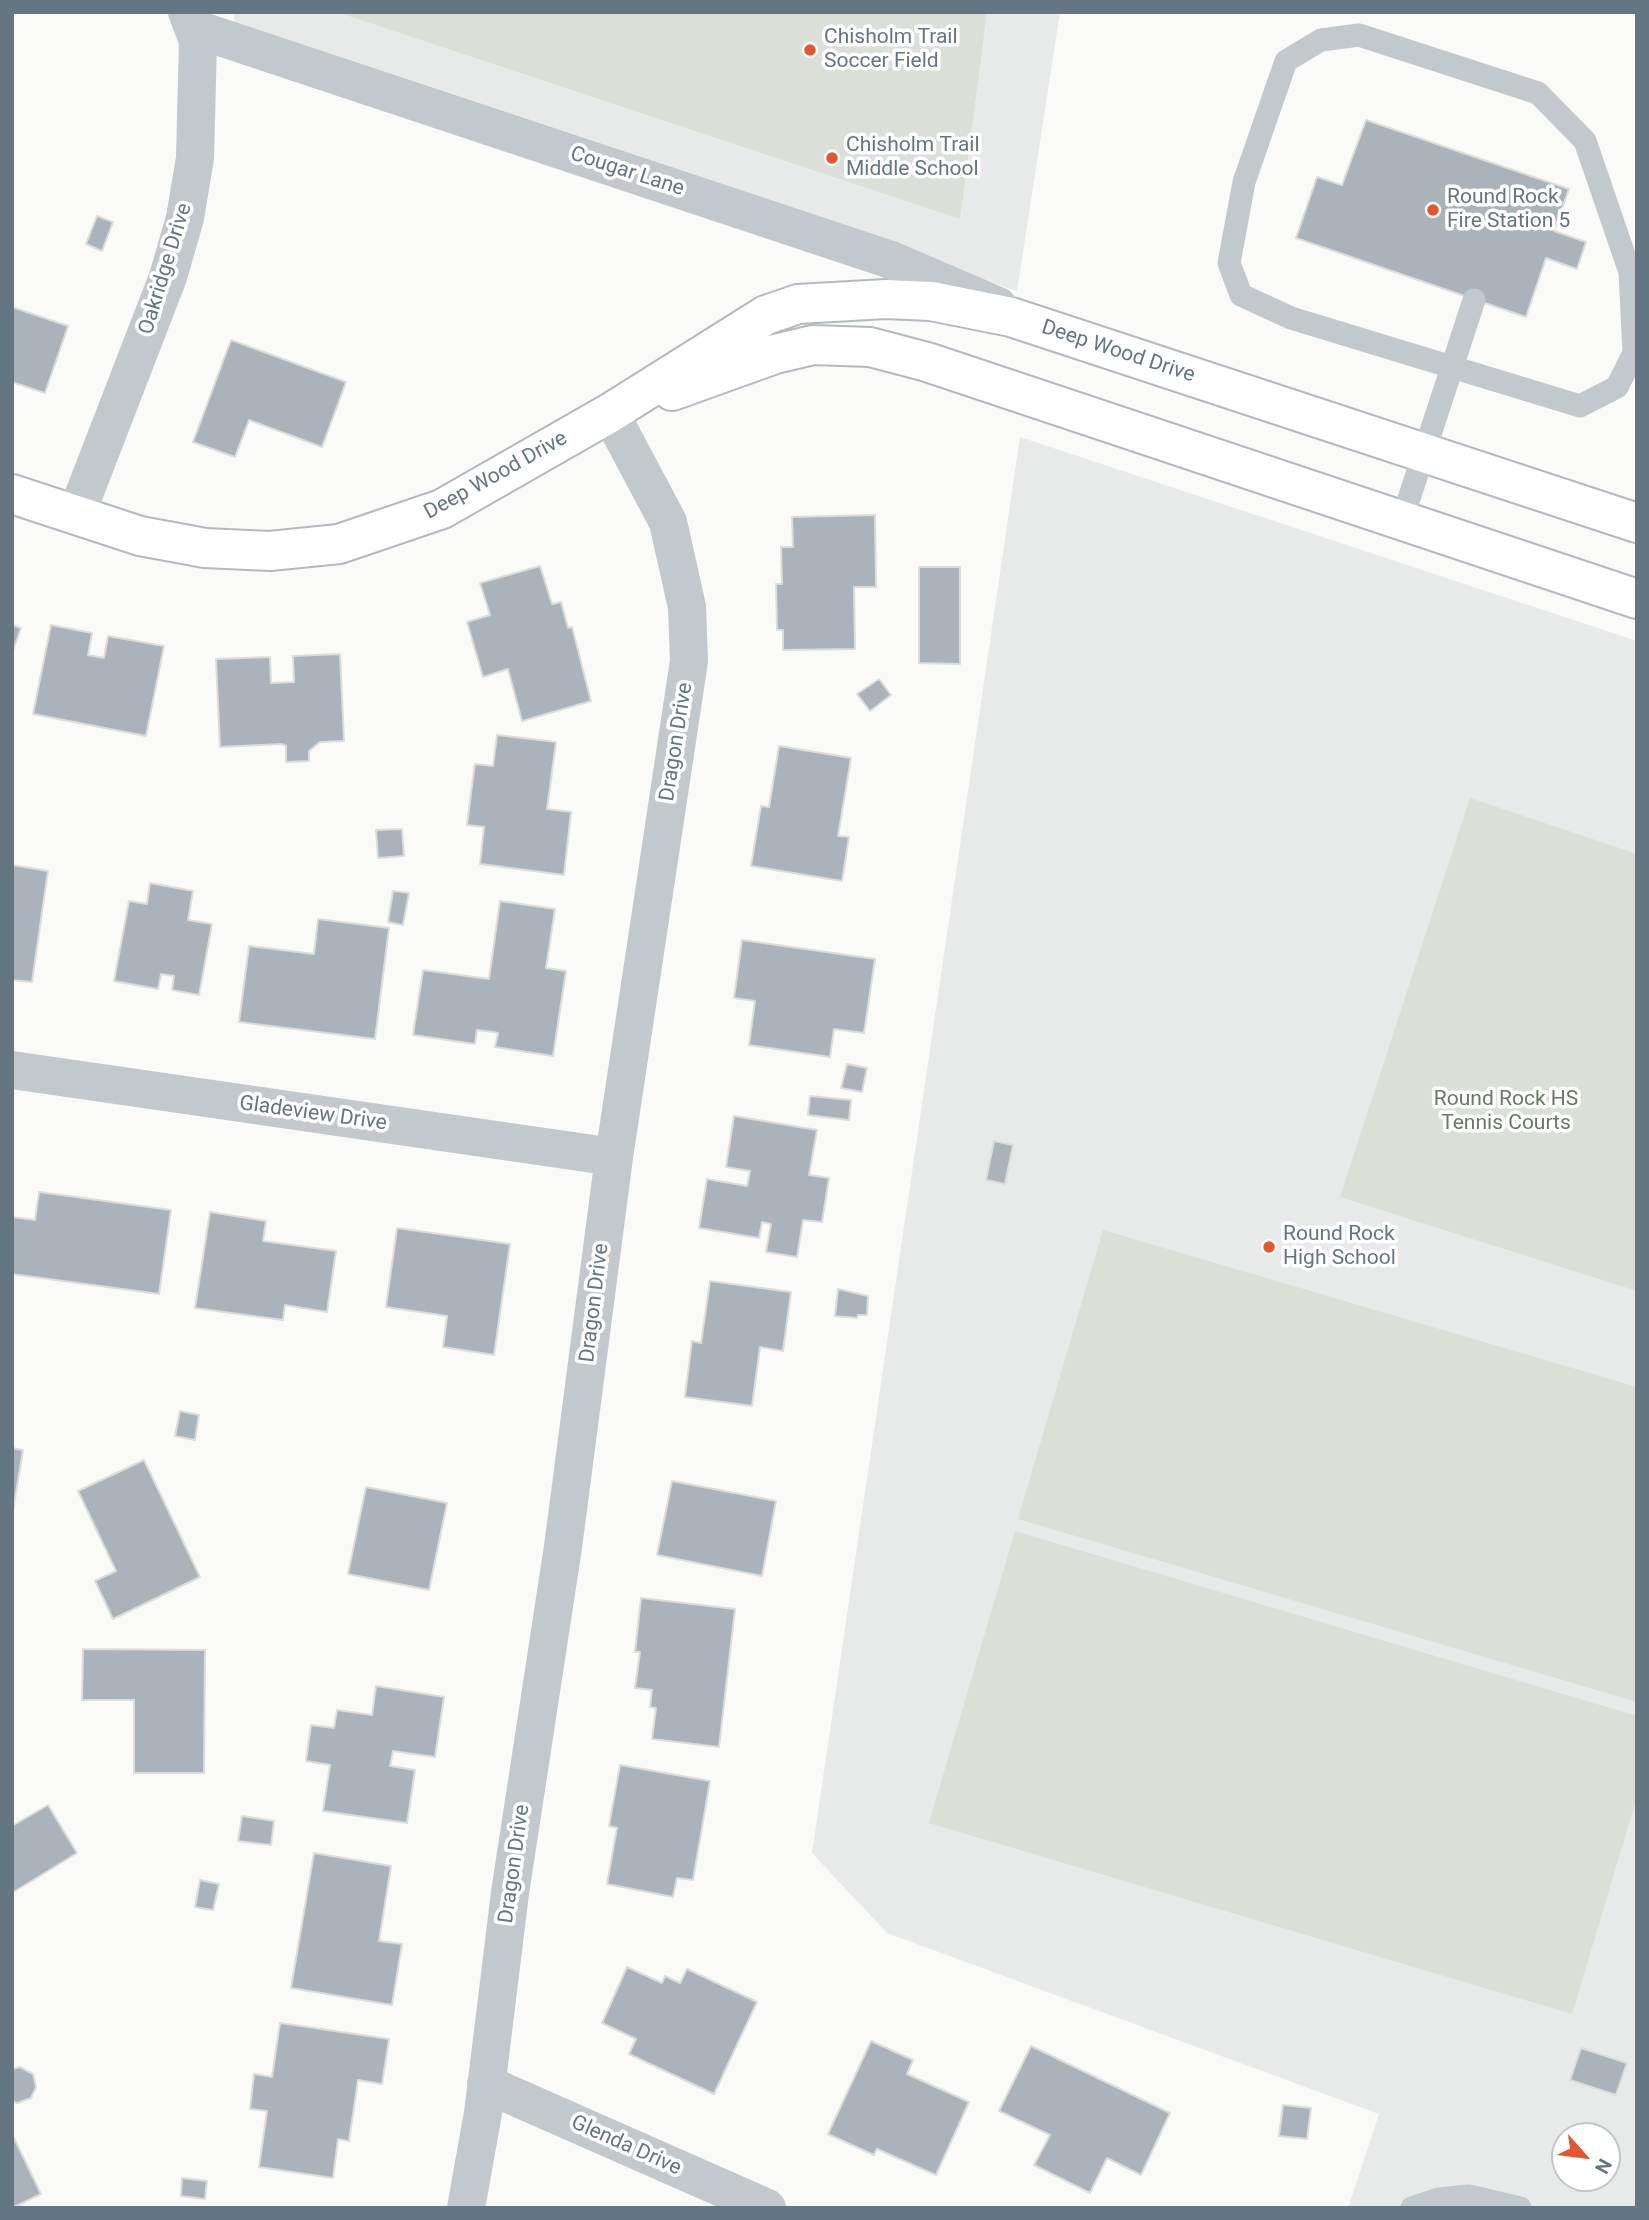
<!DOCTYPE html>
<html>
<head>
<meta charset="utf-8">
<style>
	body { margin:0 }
	#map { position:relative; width:1649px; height:2220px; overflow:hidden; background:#fafaf8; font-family:Roboto,sans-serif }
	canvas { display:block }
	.frame { position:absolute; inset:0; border:14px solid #657683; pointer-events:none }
	.north { position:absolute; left:1551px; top:2122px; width:70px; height:70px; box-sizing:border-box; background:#fff; border:2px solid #c1c8cd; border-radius:50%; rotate:118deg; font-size:19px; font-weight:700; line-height:28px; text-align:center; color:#657683 }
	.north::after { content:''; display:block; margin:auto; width:24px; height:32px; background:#e4572e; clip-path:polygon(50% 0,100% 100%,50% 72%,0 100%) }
</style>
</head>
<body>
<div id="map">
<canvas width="1649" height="2220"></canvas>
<div class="frame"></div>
<div class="north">N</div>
</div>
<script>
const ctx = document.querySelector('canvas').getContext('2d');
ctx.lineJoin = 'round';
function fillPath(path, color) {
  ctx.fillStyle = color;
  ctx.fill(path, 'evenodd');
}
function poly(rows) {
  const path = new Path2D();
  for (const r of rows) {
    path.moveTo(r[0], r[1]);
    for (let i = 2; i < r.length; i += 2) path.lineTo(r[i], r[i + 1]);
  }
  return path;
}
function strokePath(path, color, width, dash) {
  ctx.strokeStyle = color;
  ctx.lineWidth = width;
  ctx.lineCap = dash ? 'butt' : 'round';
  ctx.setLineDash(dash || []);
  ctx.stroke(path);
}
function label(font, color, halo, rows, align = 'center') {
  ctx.font = font + ' Roboto,sans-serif';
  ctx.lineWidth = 7;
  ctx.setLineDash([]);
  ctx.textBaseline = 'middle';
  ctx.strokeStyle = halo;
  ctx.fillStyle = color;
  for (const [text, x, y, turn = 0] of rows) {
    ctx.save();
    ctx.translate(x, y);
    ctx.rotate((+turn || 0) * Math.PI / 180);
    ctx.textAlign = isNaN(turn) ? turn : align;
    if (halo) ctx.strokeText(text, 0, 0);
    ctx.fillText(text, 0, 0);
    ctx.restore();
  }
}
fillPath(poly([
	[233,12,1060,12,1017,291,236,25],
	[1020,437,1637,641,1637,2208,1348,2208,1379,2114,887,1933,812,1853],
	[1565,2136,1607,2136,1607,2178,1565,2178]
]), '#e8e9e9');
fillPath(poly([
	[337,12,987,12,960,219],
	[1470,798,1637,854,1637,1291,1340,1197],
	[1103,1230,1637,1387,1637,1702,1018,1519],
	[1015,1531,1637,1716,1637,1797,1572,2014,929,1823]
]), '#dadfd7');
const building = poly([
	[1366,120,1569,189,1554,231,1586,242,1577,269,1546,258,1526,317,1296,238,1317,177,1342,185,1366,120],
	[97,216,113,222,102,251,86,244,97,216],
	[12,307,68,326,45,393,12,382,12,307],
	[231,340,346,382,322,447,249,420,235,457,193,442,231,340],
	[875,515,876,587,854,587,855,649,783,650,783,630,777,630,776,584,782,584,781,547,793,547,792,517,875,515],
	[540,566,552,604,561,602,568,628,572,627,591,701,522,721,508,669,483,677,467,622,490,615,480,583,540,566],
	[919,567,960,567,960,664,919,663,919,567],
	[12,625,21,628,12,653,12,625],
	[51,625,92,633,88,655,104,658,108,636,164,646,146,736,33,714,51,625],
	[340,654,344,741,320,742,309,751,309,761,286,762,286,746,282,744,220,747,216,659,270,657,271,683,294,682,293,656,340,654],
	[879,679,891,695,870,711,857,694,879,679],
	[497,735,556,742,547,809,571,812,564,875,480,864,484,827,467,825,474,770,475,764,493,766,497,735],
	[779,746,851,758,838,836,849,837,842,881,751,866,761,806,769,807,779,746],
	[402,829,404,856,378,858,376,830,402,829],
	[12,865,48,871,32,982,12,980,12,865],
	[150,883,193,891,188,920,212,924,199,995,172,990,174,976,161,974,158,989,114,981,129,901,147,904,150,883],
	[393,891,409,893,403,925,388,922,393,891],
	[500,901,555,909,546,968,566,971,553,1056,495,1047,498,1033,493,1032,477,1030,475,1044,413,1035,423,970,489,979,500,901],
	[318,919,389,928,375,1039,239,1022,249,946,314,954,318,919],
	[742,940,875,959,864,1033,834,1029,830,1057,749,1045,755,1001,734,998,742,940],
	[847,1064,867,1068,862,1092,841,1088,847,1064],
	[810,1096,851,1100,849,1120,808,1115,810,1096],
	[734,1116,817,1130,809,1175,829,1178,822,1222,803,1220,797,1257,766,1252,771,1224,762,1222,759,1238,699,1228,707,1179,747,1186,750,1171,726,1167,734,1116],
	[994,1141,1013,1145,1005,1184,986,1180,994,1141],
	[39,1192,171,1210,159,1294,12,1274,12,1217,35,1220,39,1192],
	[210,1212,266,1221,263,1241,336,1251,327,1312,285,1305,283,1320,195,1308,210,1212],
	[397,1228,510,1244,494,1355,443,1347,447,1316,386,1307,397,1228],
	[710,1281,791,1292,783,1351,760,1347,752,1406,685,1397,692,1341,701,1343,710,1281],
	[838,1289,868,1296,867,1315,858,1315,857,1318,835,1316,838,1289],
	[180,1411,199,1415,195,1440,175,1436,180,1411],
	[12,1448,23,1450,12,1517,12,1448],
	[144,1460,200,1577,113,1619,95,1581,116,1571,78,1491,144,1460],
	[672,1481,776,1501,762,1576,657,1555,672,1481],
	[366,1487,447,1503,429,1590,348,1574,366,1487],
	[641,1598,735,1609,719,1747,652,1739,656,1708,650,1707,652,1690,635,1688,640,1652,635,1652,641,1598],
	[83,1649,205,1650,204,1773,134,1773,134,1700,82,1700,83,1649],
	[376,1686,444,1697,435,1757,393,1751,390,1766,415,1770,407,1823,323,1811,330,1765,306,1761,311,1725,334,1728,337,1710,372,1715,376,1686],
	[620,1765,710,1781,693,1880,677,1878,673,1897,607,1884,617,1828,609,1826,620,1765],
	[48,1805,77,1853,12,1893,12,1826,48,1805],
	[242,1816,274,1821,271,1845,238,1841,242,1816],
	[314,1853,391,1866,379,1941,402,1944,392,2005,291,1988,314,1853],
	[200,1880,219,1884,213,1910,195,1907,200,1880],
	[627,1967,662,1983,665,1976,680,1983,687,1969,757,2002,714,2094,629,2054,636,2039,602,2023,627,1967],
	[280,2023,389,2039,382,2084,358,2080,349,2141,338,2139,333,2178,259,2167,267,2111,250,2109,254,2074,272,2077,280,2023],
	[871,2041,913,2060,907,2074,969,2102,936,2175,877,2149,874,2155,828,2134,871,2041],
	[1031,2046,1170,2113,1141,2175,1107,2158,1090,2193,1034,2165,1050,2135,999,2111,1031,2046],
	[1581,2048,1627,2063,1616,2095,1570,2080,1581,2048],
	[20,2067,33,2074,36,2087,31,2098,17,2103,12,2101,12,2069,20,2067],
	[1283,2105,1311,2108,1307,2139,1279,2136,1283,2105],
	[12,2134,41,2194,12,2208,12,2134],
	[182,2178,207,2181,205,2199,181,2196,182,2178]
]);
fillPath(building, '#aab3b9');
strokePath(building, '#dcdcda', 2);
const secondary = poly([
	[672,391,775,354,813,345,870,347,927,362,1637,599],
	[12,494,140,536,205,548,270,551,339,544,442,509,610,413,766,315,798,304,886,299,931,301,1011,317,1637,523]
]);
strokePath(secondary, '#b3babf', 42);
strokePath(poly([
	[1359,35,1538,93,1585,141,1630,272,1634,353,1617,387,1580,406,1291,318,1241,295,1229,263,1244,182,1286,61,1321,40,1359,35],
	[1402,520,1474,300],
	[1412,2208,1439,2199,1469,2196,1520,2208]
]), '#c3c8cc', 23);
strokePath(poly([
	[193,28,891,260,998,306],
	[76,515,168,277,185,218,195,158,198,41,187,12],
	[12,1070,614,1157],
	[486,2084,767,2208],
	[466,2208,483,2113,510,1893,563,1547,614,1157,689,661,687,607,668,522,610,413]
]), '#c3c8cc', 38);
strokePath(secondary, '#fff', 38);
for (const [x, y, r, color] of [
	[810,50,7,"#e4572e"],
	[832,158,7,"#e4572e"],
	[1433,210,7,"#e4572e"],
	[1269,1247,7,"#e4572e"]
]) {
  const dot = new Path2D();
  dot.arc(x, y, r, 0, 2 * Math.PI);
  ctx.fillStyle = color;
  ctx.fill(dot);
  strokePath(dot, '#fff', 2.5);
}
label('21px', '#657683', '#fff', [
	["Chisholm Trail",824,38],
	["Soccer Field",824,62],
	["Chisholm Trail",846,146],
	["Middle School",846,170],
	["Round Rock",1447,198],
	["Fire Station 5",1447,222],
	["Round Rock",1283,1235],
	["High School",1283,1259]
], 'left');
label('21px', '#657683', '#fff', [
	["Cougar Lane",627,172,18],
	["Oakridge Drive",166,269,-73],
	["Deep Wood Drive",1118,352,18],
	["Deep Wood Drive",496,476,-29],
	["Dragon Drive",677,742,-81],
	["Gladeview Drive",313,1114,8],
	["Dragon Drive",595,1303,-83],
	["Dragon Drive",515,1864,-82],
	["Glenda Drive",626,2146,24]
]);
label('21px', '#687a64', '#fff', [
	["Round Rock HS",1506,1100],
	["Tennis Courts",1506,1124]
]);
</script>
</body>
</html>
